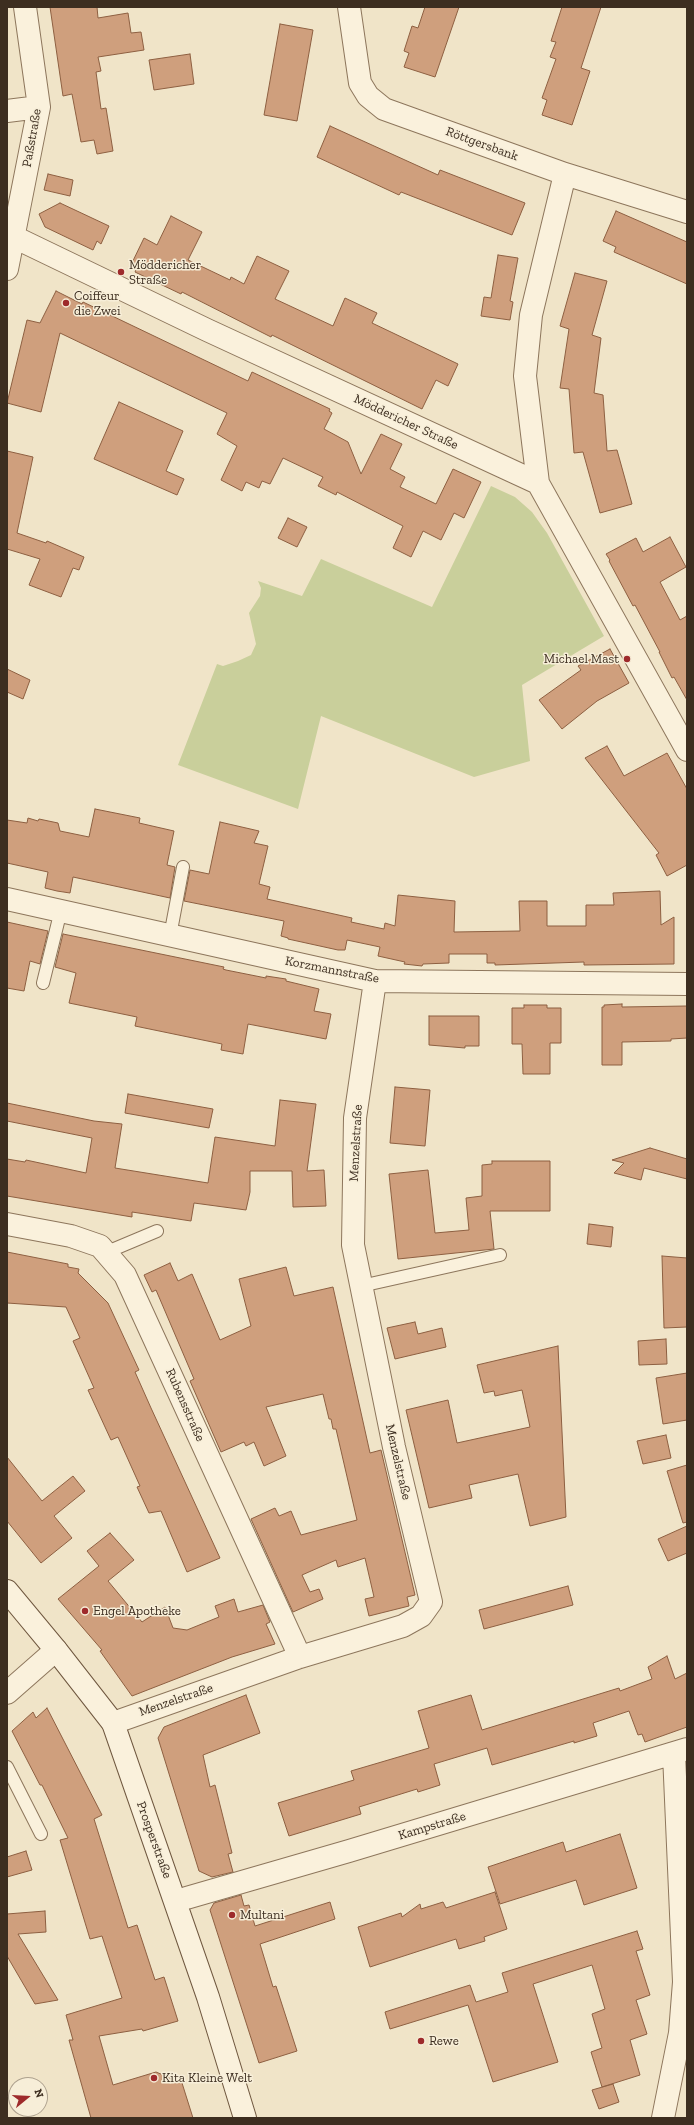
<!DOCTYPE html>
<html>
<head>
<meta charset="utf-8">
<style>
	body { margin:0 }
	#map { position:relative; width:694px; height:2125px; overflow:hidden; background:#f0e4c8; font-family:"Zilla Slab",serif }
	canvas { display:block }
	.frame { position:absolute; inset:0; border:8px solid #3d2e20; pointer-events:none }
	.north { position:absolute; left:8px; top:2077px; width:40px; height:40px; box-sizing:border-box; background:#f7eed8; border:1px solid #ada18e; border-radius:50%; rotate:72deg; font-size:11px; font-weight:700; line-height:16px; text-align:center; color:#3d2e20 }
	.north::after { content:''; display:block; margin:auto; width:14px; height:18px; background:#9e2a2b; clip-path:polygon(50% 0,100% 100%,50% 72%,0 100%) }
</style>
</head>
<body>
<div id="map">
<canvas width="694" height="2125"></canvas>
<div class="frame"></div>
<div class="north">N</div>
</div>
<script>
const ctx = document.querySelector('canvas').getContext('2d');
ctx.lineJoin = 'round';
function fillPath(path, color) {
  ctx.fillStyle = color;
  ctx.fill(path, 'evenodd');
}
function poly(rows) {
  const path = new Path2D();
  for (const r of rows) {
    path.moveTo(r[0], r[1]);
    for (let i = 2; i < r.length; i += 2) path.lineTo(r[i], r[i + 1]);
  }
  return path;
}
function strokePath(path, color, width, dash) {
  ctx.strokeStyle = color;
  ctx.lineWidth = width;
  ctx.lineCap = dash ? 'butt' : 'round';
  ctx.setLineDash(dash || []);
  ctx.stroke(path);
}
function label(font, color, halo, rows, align = 'center') {
  ctx.font = font + ' "Zilla Slab",serif';
  ctx.lineWidth = 3;
  ctx.setLineDash([]);
  ctx.textBaseline = 'middle';
  ctx.strokeStyle = halo;
  ctx.fillStyle = color;
  for (const [text, x, y, turn = 0] of rows) {
    ctx.save();
    ctx.translate(x, y);
    ctx.rotate((+turn || 0) * Math.PI / 180);
    ctx.textAlign = isNaN(turn) ? turn : align;
    if (halo) ctx.strokeText(text, 0, 0);
    ctx.fillText(text, 0, 0);
    ctx.restore();
  }
}
fillPath(poly([
	[491,486,515,497,532,512,547,533,604,636,522,685,530,761,474,777,321,716,298,809,178,765,217,664,223,666,238,661,251,655,256,644,249,613,260,596,261,588,258,581,302,596,321,559,432,607]
]), '#c9cf9b');
const building = poly([
	[50,7,97,7,98,18,128,13,131,33,141,32,144,50,98,57,101,71,96,72,101,109,106,108,113,151,97,154,94,140,81,142,72,94,63,96,50,7],
	[425,7,459,7,435,77,404,67,409,53,404,51,412,26,418,28,425,7],
	[562,7,601,7,581,68,590,71,572,125,542,115,547,100,542,98,556,59,550,57,556,42,551,41,562,7],
	[280,24,313,30,297,121,264,115,280,24],
	[190,54,194,84,154,90,149,60,190,54],
	[330,126,438,175,440,170,525,203,512,235,401,192,399,195,317,157,330,126],
	[48,174,73,180,70,196,44,190,48,174],
	[60,203,109,226,101,244,97,241,93,250,45,227,39,214,60,203],
	[616,211,687,242,687,284,614,252,616,247,603,241,616,211],
	[171,216,202,232,188,260,230,280,231,277,244,284,257,256,289,271,275,299,333,326,345,298,362,306,377,313,372,323,458,364,448,386,436,380,422,409,272,335,271,337,182,292,181,294,135,272,136,270,130,267,144,238,157,245,171,216],
	[498,255,518,258,510,301,513,302,510,320,481,316,484,297,491,298,498,255],
	[575,273,607,281,592,335,601,338,594,393,603,395,607,451,617,450,632,504,600,513,583,452,574,453,569,389,560,388,569,329,560,326,575,273],
	[56,291,82,304,83,302,248,381,252,372,330,409,329,411,332,413,324,429,348,442,361,474,381,434,402,444,390,469,405,477,400,487,436,504,453,469,481,482,464,518,454,513,441,540,423,531,411,557,393,548,403,526,337,492,336,495,318,486,323,477,283,458,270,484,262,481,259,488,246,482,242,491,221,480,237,446,217,434,227,413,60,333,41,412,7,403,27,320,40,323,56,291],
	[119,402,183,431,166,471,184,479,177,495,94,459,119,402],
	[7,451,33,457,17,533,46,543,47,541,84,557,79,570,73,568,61,597,29,585,40,559,7,549,7,451],
	[288,518,307,527,297,547,278,538,288,518],
	[670,537,686,567,660,582,680,620,687,616,687,700,674,677,672,678,659,652,660,652,635,605,633,606,609,561,610,560,606,554,636,538,643,552,670,537],
	[610,649,629,683,597,701,562,729,539,700,581,670,578,666,610,649],
	[7,669,30,680,23,699,7,692,7,669],
	[607,746,624,776,667,753,687,789,687,865,667,876,656,855,659,853,585,758,607,746],
	[95,809,140,818,139,823,174,831,167,865,175,867,170,898,73,877,70,893,57,891,45,888,48,872,7,863,7,820,27,823,28,818,38,821,39,819,58,823,60,831,89,837,95,809],
	[220,822,259,831,254,843,268,846,259,884,270,887,267,899,352,918,351,922,384,929,385,923,395,926,398,895,455,901,454,932,520,931,519,901,547,901,547,926,586,926,586,905,614,905,613,893,660,891,661,925,674,917,674,964,584,965,584,962,495,965,495,963,487,963,487,954,449,954,449,963,423,964,422,966,404,964,405,962,378,956,380,947,347,940,345,950,338,950,288,939,288,938,281,936,284,921,184,901,190,870,209,874,220,822],
	[7,922,48,931,40,964,30,961,24,991,7,988,7,922],
	[63,934,224,967,223,969,226,970,266,978,266,976,286,979,286,981,319,989,314,1011,331,1014,326,1039,248,1024,243,1054,221,1050,222,1044,135,1026,137,1017,69,1003,76,973,55,967,63,934],
	[622,1004,622,1007,687,1006,687,1038,671,1039,671,1041,622,1042,622,1065,602,1065,602,1007,604,1007,604,1005,622,1004],
	[524,1005,547,1005,547,1008,561,1008,561,1043,550,1043,550,1074,523,1074,522,1044,512,1044,512,1008,524,1008,524,1005],
	[429,1016,479,1016,479,1046,465,1046,465,1048,429,1045,429,1016],
	[395,1087,430,1090,425,1146,390,1143,395,1087],
	[128,1094,213,1109,209,1128,125,1113,128,1094],
	[280,1100,316,1104,307,1171,324,1170,326,1206,293,1207,292,1171,250,1171,250,1192,246,1210,194,1203,191,1221,132,1212,132,1217,7,1196,7,1159,25,1162,26,1160,86,1173,92,1138,7,1121,7,1103,94,1121,122,1124,115,1168,208,1183,215,1137,275,1146,280,1100],
	[650,1148,687,1159,687,1179,644,1168,641,1180,614,1173,624,1163,612,1160,650,1148],
	[492,1161,550,1161,550,1211,490,1211,494,1249,398,1259,389,1174,428,1170,435,1233,469,1230,466,1198,482,1196,482,1165,492,1164,492,1161],
	[589,1224,613,1227,611,1247,587,1244,589,1224],
	[7,1252,68,1264,68,1267,79,1269,78,1273,108,1303,139,1370,135,1372,151,1408,220,1558,187,1572,161,1511,149,1513,137,1487,140,1486,118,1437,111,1440,88,1390,94,1388,73,1341,80,1338,66,1307,7,1303,7,1252],
	[662,1256,687,1258,687,1327,664,1328,662,1256],
	[170,1263,178,1281,192,1274,220,1340,251,1326,239,1279,286,1267,294,1296,333,1287,370,1453,381,1450,415,1595,407,1597,409,1606,369,1616,365,1599,374,1597,365,1558,338,1567,336,1560,302,1575,310,1592,319,1589,323,1599,293,1612,251,1519,275,1508,279,1516,291,1511,301,1535,357,1520,336,1429,333,1429,331,1419,329,1419,323,1394,266,1407,286,1456,264,1466,254,1442,246,1446,244,1442,221,1452,190,1381,194,1379,156,1290,152,1292,144,1275,170,1263],
	[415,1322,418,1334,442,1328,446,1347,395,1359,387,1328,415,1322],
	[666,1339,667,1364,639,1365,638,1341,666,1339],
	[558,1346,566,1517,530,1526,518,1474,469,1485,472,1498,429,1508,406,1410,448,1400,457,1443,530,1427,522,1390,495,1396,494,1391,484,1393,477,1365,558,1346],
	[687,1373,687,1420,663,1424,656,1378,687,1373],
	[666,1435,671,1458,643,1464,637,1441,666,1435],
	[7,1457,42,1501,73,1476,85,1491,54,1516,72,1538,41,1563,7,1521,7,1457],
	[687,1465,687,1522,683,1523,667,1471,687,1465],
	[687,1526,687,1553,668,1561,658,1539,687,1526],
	[110,1533,134,1560,108,1581,142,1622,165,1607,173,1628,187,1630,219,1617,215,1606,234,1599,238,1612,263,1605,270,1622,266,1624,275,1644,232,1657,132,1696,100,1651,102,1650,58,1599,99,1566,87,1551,110,1533],
	[568,1586,573,1605,484,1629,479,1610,568,1586],
	[667,1656,675,1679,687,1673,687,1727,645,1742,642,1734,638,1735,629,1711,593,1723,597,1736,574,1743,574,1741,492,1765,487,1748,434,1764,440,1785,418,1792,417,1789,359,1807,361,1814,289,1836,278,1803,354,1780,351,1771,429,1748,418,1711,471,1695,482,1730,619,1688,620,1691,652,1679,648,1667,667,1656],
	[246,1695,260,1733,203,1755,210,1787,215,1785,232,1853,228,1854,233,1872,212,1877,199,1871,158,1738,164,1727,246,1695],
	[47,1708,102,1815,94,1819,128,1928,137,1925,155,1980,164,1977,178,2021,143,2031,142,2029,99,2036,113,2085,156,2072,182,2083,193,2118,91,2118,69,2040,73,2040,66,2015,122,1998,102,1936,90,1939,60,1840,68,1838,42,1785,40,1785,12,1731,33,1712,36,1718,47,1708],
	[620,1834,637,1888,584,1905,576,1880,500,1904,488,1867,563,1842,566,1852,620,1834],
	[26,1851,32,1870,7,1877,7,1857,26,1851],
	[495,1892,507,1929,484,1937,485,1941,459,1949,456,1939,370,1967,358,1927,401,1913,402,1917,420,1904,421,1909,443,1902,446,1908,495,1892],
	[241,1895,244,1906,249,1905,255,1926,330,1902,335,1919,260,1944,273,1987,276,1986,297,2051,259,2063,210,1910,214,1903,241,1895],
	[45,1911,46,1932,18,1934,58,2000,35,2004,7,1956,7,1914,45,1911],
	[637,1931,643,1949,636,1951,650,1995,636,2000,647,2034,630,2040,640,2075,602,2087,591,2052,602,2048,592,2014,605,2009,592,1965,533,1984,558,2062,493,2082,468,2005,390,2029,385,2012,470,1985,476,2002,508,1992,502,1973,637,1931],
	[613,2084,619,2102,599,2109,592,2090,613,2084]
]);
fillPath(building, '#cf9f7d');
strokePath(building, '#8d5f41', 1);
const service = poly([
	[170,936,183,867],
	[43,983,61,910],
	[107,1252,157,1231],
	[361,1286,500,1255],
	[7,1767,41,1834]
]);
const minor = poly([
	[349,7,360,83,368,96,384,109,565,174,687,212],
	[7,111,39,107],
	[14,237,207,330,538,483,687,750],
	[7,269,39,107,25,7],
	[538,483,525,376,531,315,565,174],
	[7,899,375,981,687,984],
	[7,1224,71,1236,100,1246,125,1275,300,1657],
	[7,1693,56,1650],
	[113,1723,300,1657,403,1626,421,1616,431,1602,394,1447,353,1245,355,1118,375,981],
	[176,1901,349,1851,687,1749],
	[663,2118,680,2033,684,1982,674,1754]
]);
const secondary = poly([
	[7,1591,56,1650,113,1723,208,1997,245,2118]
]);
strokePath(service, '#8d765c', 14);
strokePath(minor, '#8d765c', 24);
strokePath(secondary, '#6f573f', 24);
strokePath(service, '#faf1dc', 12);
strokePath(minor, '#faf1dc', 22);
strokePath(secondary, '#faf1dc', 22);
for (const [x, y, r, color] of [
	[121,272,4,"#9e2a2b"],
	[66,303,4,"#9e2a2b"],
	[627,659,4,"#9e2a2b"],
	[85,1611,4,"#9e2a2b"],
	[232,1915,4,"#9e2a2b"],
	[421,2041,4,"#9e2a2b"],
	[154,2078,4,"#9e2a2b"]
]) {
  const dot = new Path2D();
  dot.arc(x, y, r, 0, 2 * Math.PI);
  ctx.fillStyle = color;
  ctx.fill(dot);
  strokePath(dot, '#f7eed8', 1.5);
}
label('13px', '#3d2e20', '#f7eed8', [
	["Paßstraße",32,138,-80],
	["Röttgersbank",482,144,20],
	["Möddericher Straße",406,422,25],
	["Korzmannstraße",332,970,11],
	["Menzelstraße",356,1143,-87],
	["Rubensstraße",185,1405,66],
	["Menzelstraße",398,1462,77],
	["Menzelstraße",176,1700,-19],
	["Kampstraße",432,1826,-17],
	["Prosperstraße",154,1840,70]
]);
label('13px', '#3d2e20', '#f7eed8', [
	["Möddericher",129,265],
	["Straße",129,280],
	["Coiffeur",74,296],
	["die Zwei",74,311],
	["Michael Mast",619,659,"right"],
	["Engel Apotheke",93,1611],
	["Multani",240,1915],
	["Rewe",429,2041],
	["Kita Kleine Welt",162,2078]
], 'left');
</script>
</body>
</html>
